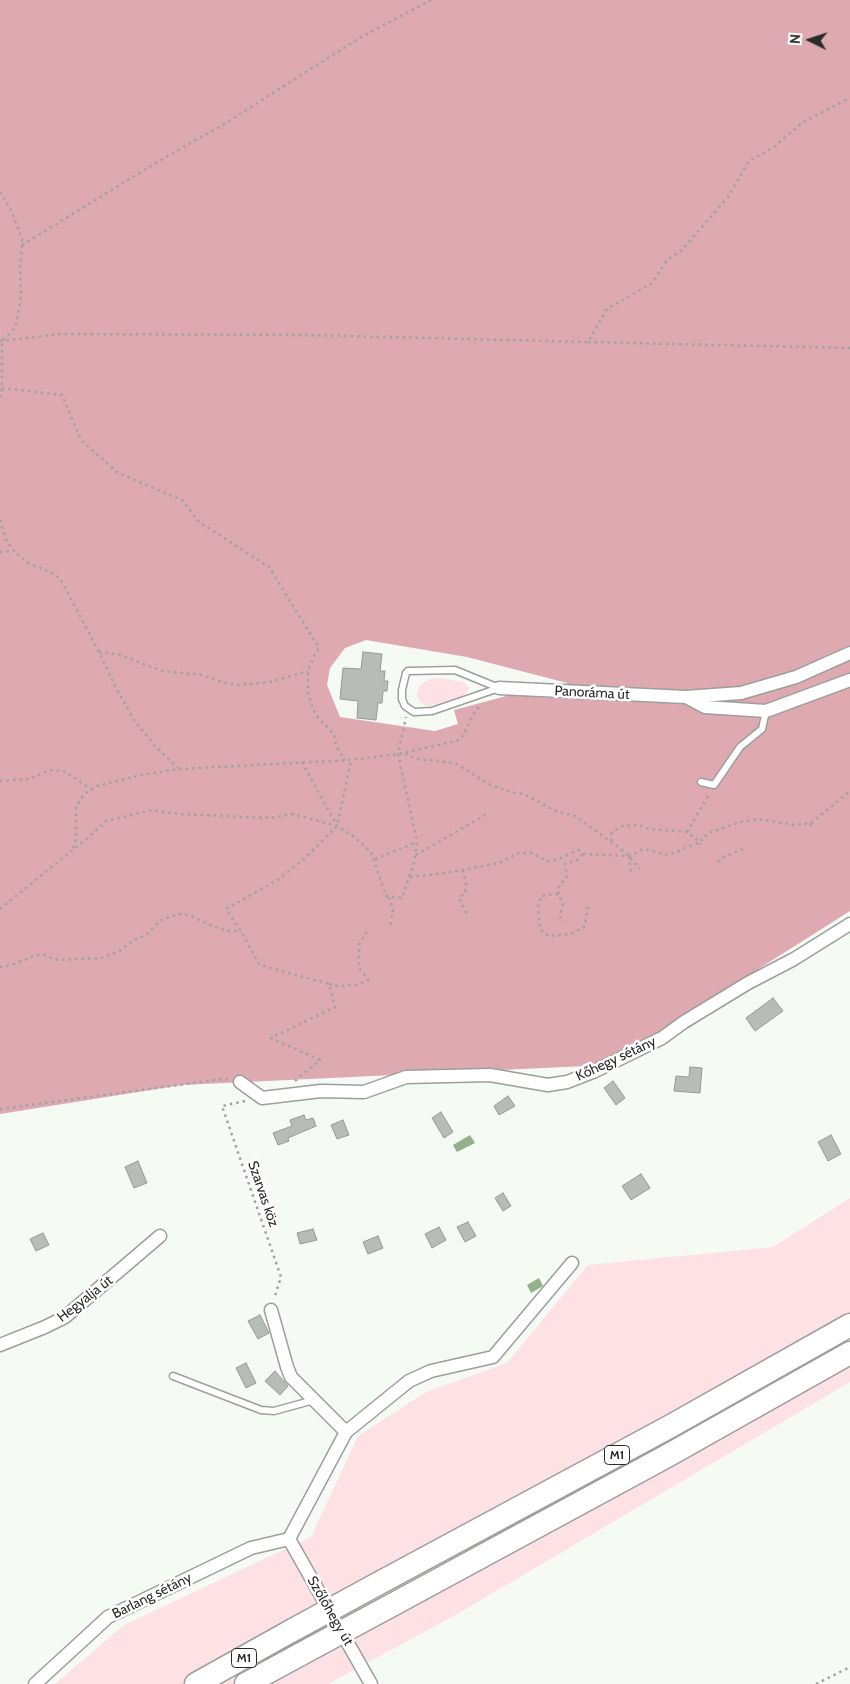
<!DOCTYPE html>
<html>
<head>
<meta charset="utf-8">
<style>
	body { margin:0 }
	#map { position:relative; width:850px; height:1684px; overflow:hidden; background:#f5faf4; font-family:Cabin,sans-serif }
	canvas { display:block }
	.north { position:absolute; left:785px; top:15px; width:50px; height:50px; -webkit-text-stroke:4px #fff; paint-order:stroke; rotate:274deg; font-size:14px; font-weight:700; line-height:20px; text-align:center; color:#2a2b29 }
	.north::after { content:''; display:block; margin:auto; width:18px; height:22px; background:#2a2b29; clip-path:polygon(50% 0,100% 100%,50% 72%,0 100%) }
</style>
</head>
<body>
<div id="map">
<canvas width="850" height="1684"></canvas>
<div class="north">N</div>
</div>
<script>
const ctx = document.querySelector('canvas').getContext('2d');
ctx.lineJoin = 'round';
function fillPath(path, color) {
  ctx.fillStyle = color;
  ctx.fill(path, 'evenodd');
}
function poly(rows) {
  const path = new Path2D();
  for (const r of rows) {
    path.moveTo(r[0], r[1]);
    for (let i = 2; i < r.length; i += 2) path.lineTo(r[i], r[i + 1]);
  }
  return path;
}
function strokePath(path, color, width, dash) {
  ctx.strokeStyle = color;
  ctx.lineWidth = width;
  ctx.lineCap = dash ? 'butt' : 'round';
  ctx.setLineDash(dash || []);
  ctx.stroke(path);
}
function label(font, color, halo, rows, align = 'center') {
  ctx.font = font + ' Cabin,sans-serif';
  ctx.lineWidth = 5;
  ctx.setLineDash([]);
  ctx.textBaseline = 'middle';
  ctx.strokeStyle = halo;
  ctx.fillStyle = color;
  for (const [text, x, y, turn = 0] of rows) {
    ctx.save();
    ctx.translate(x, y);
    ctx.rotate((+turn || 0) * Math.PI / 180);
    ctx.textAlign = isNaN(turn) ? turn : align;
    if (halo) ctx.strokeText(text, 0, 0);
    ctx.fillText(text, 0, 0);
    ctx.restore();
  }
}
fillPath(poly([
	[440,678,463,682,468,686,469,689,466,693,462,696,436,705,428,706,423,704,417,698,417,692,420,685,430,679],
	[850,1198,850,1382,452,1617,328,1684,55,1684,124,1625,311,1537,358,1436,426,1392,507,1363,588,1265,773,1247]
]), '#fee1e5');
fillPath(poly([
	[0,0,850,0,850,911,607,1065,182,1085,0,1114],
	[366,640,467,657,567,683,565,699,510,695,454,710,458,724,435,731,340,717,327,685,330,668,345,648]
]), '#dea9b1');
fillPath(poly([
	[470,1135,475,1143,457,1152,453,1145],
	[539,1278,543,1286,531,1293,527,1285]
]), '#93b08b');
const building = poly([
	[363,652,382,654,380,671,385,671,384,681,388,681,387,691,383,691,382,703,378,703,376,720,357,718,358,701,340,699,343,668,361,669,363,652],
	[773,998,783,1011,755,1031,746,1018,773,998],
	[690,1067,702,1068,700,1093,674,1091,676,1076,689,1077,690,1067],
	[613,1081,625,1098,616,1105,604,1088,613,1081],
	[508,1096,515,1106,499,1115,494,1106,508,1096],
	[441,1112,453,1132,444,1138,432,1118,441,1112],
	[304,1115,306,1120,313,1118,316,1126,288,1138,289,1141,278,1145,273,1133,292,1126,290,1120,304,1115],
	[343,1120,349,1135,337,1139,331,1125,343,1120],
	[831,1135,841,1154,828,1161,818,1142,831,1135],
	[138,1161,147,1183,134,1188,125,1167,138,1161],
	[641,1174,650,1188,631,1200,622,1186,641,1174],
	[503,1193,511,1206,503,1211,495,1198,503,1193],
	[468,1222,476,1236,465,1242,457,1227,468,1222],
	[439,1227,446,1240,432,1248,425,1234,439,1227],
	[313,1229,317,1240,300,1244,297,1233,313,1229],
	[43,1233,49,1245,36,1251,30,1239,43,1233],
	[378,1236,383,1248,368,1254,363,1242,378,1236],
	[260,1315,269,1333,258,1339,248,1321,260,1315],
	[246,1363,256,1383,246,1388,236,1368,246,1363],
	[275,1371,288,1386,280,1395,265,1381,275,1371]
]);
fillPath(building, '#b7bcb6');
strokePath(building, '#959a94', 1);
const lane = poly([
	[455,670,499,688,432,711,414,712,405,706,402,699,402,690,406,673,408,671,455,670],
	[701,782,714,785,740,747,762,729,766,711],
	[173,1376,261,1410,274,1411,314,1400]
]);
const street = poly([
	[499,688,686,697,741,693,796,677,850,653],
	[686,697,705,707,766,711,850,680],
	[240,1082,262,1098,321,1091,364,1092,406,1077,490,1075,548,1085,567,1082,593,1072,662,1038,684,1022,748,983,794,959,850,924],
	[271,1310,287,1367,291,1377,346,1432,289,1539],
	[0,1345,45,1327,65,1317,160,1236],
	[346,1432,409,1381,431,1371,493,1357,572,1263],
	[289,1539,371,1684],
	[35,1684,108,1617,251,1548,289,1539]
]);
const highway = poly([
	[383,1581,669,1427,850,1325],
	[392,1605,667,1456,850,1353],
	[196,1684,291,1631],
	[246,1684,301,1654]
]);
strokePath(lane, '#9ba09a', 9);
strokePath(street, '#9ba09a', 15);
strokePath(highway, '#9ba09a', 25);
strokePath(poly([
	[0,192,12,212,22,239,22,245,20,266,21,296,17,321,14,329,2,341,2,388,0,399],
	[22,245,159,161,226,123,361,37,431,0],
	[0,341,61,334,306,335,588,342,607,309,652,283,667,260,682,250,728,197,749,161,774,147,803,122,850,98],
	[588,342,850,348],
	[2,388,62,395,81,440,118,473,182,500,199,522,269,567,319,648,315,654,308,671,308,693,313,709,319,719,334,734,336,746,345,760],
	[0,520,7,542,14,551,28,563,55,574,62,582,99,652,114,684,134,720,155,746,178,768],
	[0,552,13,551],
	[99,652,120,655,162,671,203,675,225,683,239,685,270,682,308,671],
	[405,754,417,759,455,763,489,784,510,792,524,794,555,811,575,816,625,852,640,869],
	[302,762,337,826],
	[0,781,29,779,50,770,64,771,91,789],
	[811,823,850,791],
	[687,832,709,794],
	[611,841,612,832,622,826,639,825,649,829,687,832,700,842,708,833,741,822,758,819,794,825,811,823,810,829],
	[73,848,76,839,76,807,84,794,97,786,141,775,180,769,351,760,398,754,456,741,461,739,473,715,480,705],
	[583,854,629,856,644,849,669,855,700,842,700,845],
	[416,855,487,814],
	[629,856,631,875],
	[375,859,417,842],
	[718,862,725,856,744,849],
	[463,870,466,882,465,893,459,898,467,915],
	[410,877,446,873,499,863,518,853,533,853,546,861,556,860,579,850,582,854,579,859,565,864,567,876,557,889,563,905,560,916,562,923],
	[558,894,541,896,538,909,540,929,549,936,571,934,585,926,588,905],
	[389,897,393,911,390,927],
	[0,909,90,836,106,821,152,810,179,814,271,818,292,814,337,826,353,836,371,852,386,896,402,898,414,863,417,842,398,754,406,717],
	[0,967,12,965,36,955,44,955,58,960,101,958,118,952,134,940,146,935,160,921,178,914,189,915,210,925,227,931,241,931],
	[329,984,338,986,356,985,368,980,359,968,359,945,368,929],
	[295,1081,320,1060,271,1038,335,1007,329,984,267,967,259,964,241,931,226,909,279,879,304,859,337,826,351,760],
	[245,1101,222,1106,281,1277,274,1299],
	[0,1109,223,1079,229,1080],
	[816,1684,850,1667]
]), '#a0a39f', 2.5, [2.5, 4]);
strokePath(lane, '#fff', 6);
strokePath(street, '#fff', 12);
strokePath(highway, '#fff', 22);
const highwayBridge = poly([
	[291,1631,383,1581],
	[301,1654,392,1605]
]);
strokePath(highwayBridge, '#9ba09a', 25, []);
strokePath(highwayBridge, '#fff', 22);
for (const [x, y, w] of [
	[617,1455,25],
	[244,1658,25]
]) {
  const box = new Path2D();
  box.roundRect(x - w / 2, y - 9.5, w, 19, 4);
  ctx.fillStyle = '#fff';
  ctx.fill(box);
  strokePath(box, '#2a2b29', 1);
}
label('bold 12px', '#2a2b29', null, [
	["M1",617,1455],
	["M1",244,1658]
]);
label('14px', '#2a2b29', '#fff', [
	["Panoráma út",592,693,3],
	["Kőhegy sétány",616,1059,-25],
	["Szarvas köz",263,1194,71],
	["Hegyalja út",85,1299,-38],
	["Barlang sétány",152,1596,-26],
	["Szőlőhegy út",330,1611,60]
]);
</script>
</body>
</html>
